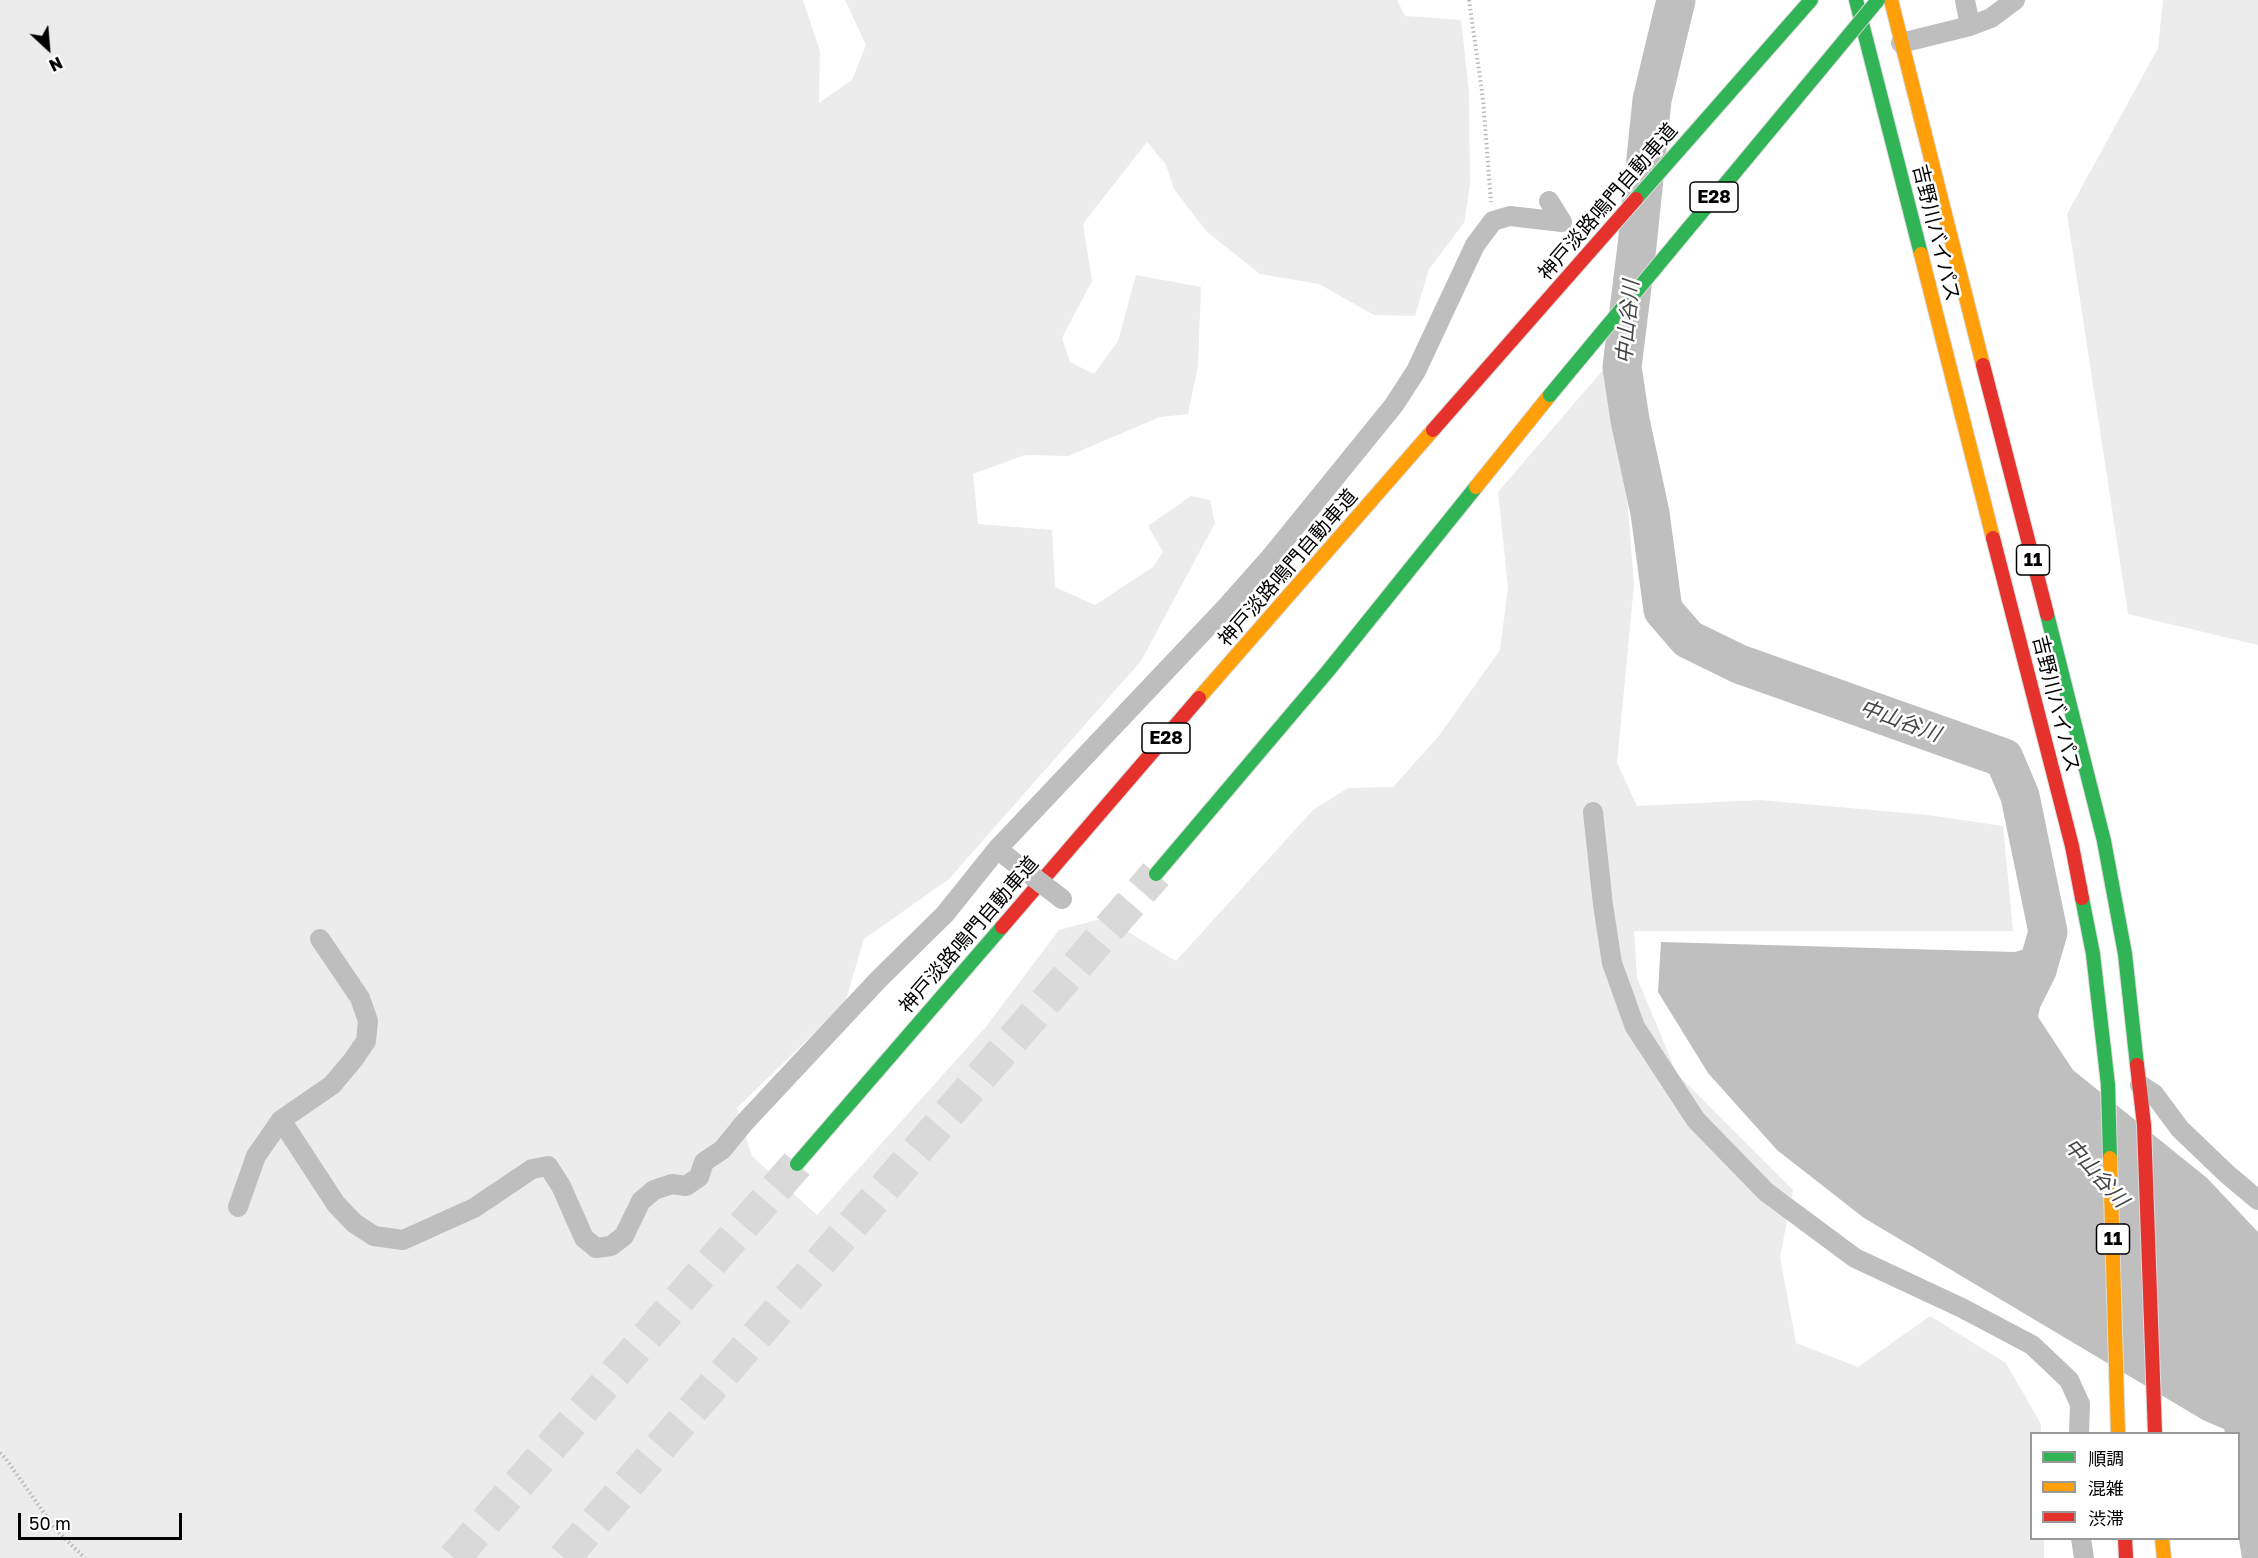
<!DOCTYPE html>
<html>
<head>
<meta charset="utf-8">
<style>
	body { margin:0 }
	#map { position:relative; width:2258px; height:1558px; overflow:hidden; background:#fff; font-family:"Golos Text","Noto Sans JP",sans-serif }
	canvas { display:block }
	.legend { position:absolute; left:2030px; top:1432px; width:210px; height:108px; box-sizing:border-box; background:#fff; border:2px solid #999; margin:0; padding:8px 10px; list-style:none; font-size:18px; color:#000 }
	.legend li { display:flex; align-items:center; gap:12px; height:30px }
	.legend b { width:30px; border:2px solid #999 }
	.north { position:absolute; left:18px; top:18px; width:60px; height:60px; -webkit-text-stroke:4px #fff; paint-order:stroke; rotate:154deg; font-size:16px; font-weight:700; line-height:24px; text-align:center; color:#000 }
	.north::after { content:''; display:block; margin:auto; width:21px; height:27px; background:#000; clip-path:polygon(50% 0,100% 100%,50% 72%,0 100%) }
	.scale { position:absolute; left:18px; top:1513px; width:164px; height:27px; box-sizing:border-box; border:3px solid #000; border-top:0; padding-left:8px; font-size:18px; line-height:21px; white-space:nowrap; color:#000; -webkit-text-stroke:4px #fff; paint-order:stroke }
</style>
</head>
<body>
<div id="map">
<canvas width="2258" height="1558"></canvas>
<ul class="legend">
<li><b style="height:8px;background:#30b455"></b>順調</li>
<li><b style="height:8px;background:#ff9f0a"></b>混雑</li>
<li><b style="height:8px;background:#e5322d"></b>渋滞</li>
</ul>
<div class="north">N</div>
<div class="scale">50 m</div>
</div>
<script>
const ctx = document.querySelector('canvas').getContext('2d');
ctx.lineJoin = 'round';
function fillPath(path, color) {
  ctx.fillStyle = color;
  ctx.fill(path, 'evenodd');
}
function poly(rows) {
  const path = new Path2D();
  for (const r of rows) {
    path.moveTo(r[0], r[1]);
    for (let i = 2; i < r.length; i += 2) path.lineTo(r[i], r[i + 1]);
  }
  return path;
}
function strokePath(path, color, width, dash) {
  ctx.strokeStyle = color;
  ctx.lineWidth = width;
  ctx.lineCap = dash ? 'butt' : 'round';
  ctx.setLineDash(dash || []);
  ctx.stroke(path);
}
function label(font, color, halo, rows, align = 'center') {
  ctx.font = font + ' "Golos Text","Noto Sans JP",sans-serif';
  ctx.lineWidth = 5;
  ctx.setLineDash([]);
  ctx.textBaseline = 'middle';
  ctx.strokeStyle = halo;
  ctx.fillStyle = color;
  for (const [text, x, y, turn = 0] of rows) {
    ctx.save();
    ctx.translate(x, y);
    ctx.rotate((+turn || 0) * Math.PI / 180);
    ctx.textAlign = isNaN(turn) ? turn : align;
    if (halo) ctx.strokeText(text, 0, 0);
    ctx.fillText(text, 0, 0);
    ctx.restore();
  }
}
fillPath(poly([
	[0,0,803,0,820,51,819,103,852,80,866,45,845,0,1397,0,1405,16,1461,20,1469,92,1470,184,1464,223,1429,269,1415,316,1374,315,1319,284,1260,274,1206,231,1174,189,1166,165,1147,142,1083,224,1092,281,1062,338,1070,362,1094,374,1118,341,1136,275,1201,287,1198,365,1188,414,1160,417,1068,456,1025,455,973,474,978,524,1052,530,1055,587,1095,605,1153,567,1163,552,1148,526,1191,496,1210,500,1215,523,1141,661,949,879,864,939,845,1003,737,1108,752,1156,817,1215,985,1028,1059,930,1105,918,1176,961,1313,810,1348,788,1393,787,1438,737,1500,650,1508,587,1498,492,1608,364,1610,397,1625,471,1634,585,1617,763,1637,806,1760,800,1928,815,2003,826,2013,931,1634,931,1637,978,1677,1074,1793,1190,1780,1257,1796,1343,1858,1367,1930,1316,2006,1363,2041,1424,2041,1433,2032,1434,2032,1538,2044,1539,2044,1558,0,1558],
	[2163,0,2258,0,2258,645,2128,614,2067,214,2158,48]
]), '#ececec');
fillPath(poly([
	[1661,942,2015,952,2039,945,2060,959,2048,970,2038,1017,2073,1070,2207,1178,2258,1232,2258,1558,2242,1558,2238,1534,2238,1434,2225,1433,2224,1429,2203,1420,1864,1218,1777,1150,1708,1073,1658,992]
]), '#bfbfbf');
strokePath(poly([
	[1676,0,1652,100,1637,246,1622,367,1630,420,1650,513,1663,610,1688,639,1739,664,2004,758,2020,796,2048,932,2037,970,2023,998]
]), '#bfbfbf', 39);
strokePath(poly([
	[454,1558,797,1164],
	[564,1558,1156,874]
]), '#d9d9d9', 33, [33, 16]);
const fast = poly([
	[1856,0,1921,254],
	[1636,199,1811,0],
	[2047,614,2104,841,2125,954,2137,1065],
	[1156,874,1328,671,1476,487],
	[2082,898,2093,954,2108,1085,2110,1158],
	[797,1164,1002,927]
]);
const slow = poly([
	[1891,0,1983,365],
	[1921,254,1993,538],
	[1476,487,1550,395],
	[1199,698,1433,430],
	[2110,1158,2118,1434],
	[2162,1538,2164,1558]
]);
const jam = poly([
	[1983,365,2047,614],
	[1433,430,1636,199],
	[1993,538,2072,846,2082,898],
	[1002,927,1199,698],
	[2137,1065,2144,1125,2155,1434],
	[2125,1538,2126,1558]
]);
strokePath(fast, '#dbdbdb', 16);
strokePath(slow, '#dbdbdb', 16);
strokePath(jam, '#dbdbdb', 16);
strokePath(poly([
	[1469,0,1483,99,1491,202],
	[0,1453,6,1459,56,1530,85,1558]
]), '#b9b9b9', 4, [1.5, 3]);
strokePath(poly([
	[1965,0,1970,26],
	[1901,43,1970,26,1991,18,2015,0],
	[1593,812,1603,905,1612,963,1635,1027,1696,1120,1766,1192,1855,1258,1962,1308,2032,1345,2069,1380,2080,1404,2079,1434],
	[2140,1085,2154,1094,2180,1129,2227,1174,2258,1200],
	[281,1120,336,1204,354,1223,374,1236,403,1240,474,1208,532,1169,548,1166,561,1186,584,1238,596,1248,611,1246,624,1236,641,1201,654,1190,672,1184,686,1186,699,1177,704,1162,722,1150,745,1122,878,980,945,914,998,848,1229,604,1269,559,1394,405,1416,371,1475,245,1493,221,1510,216,1562,222,1549,201],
	[238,1207,256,1156,281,1120,332,1085,353,1060,366,1041,368,1021,360,998,320,939],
	[2081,1538,2084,1558]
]), '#bebebe', 20);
strokePath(fast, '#30b455', 14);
strokePath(slow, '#ff9f0a', 14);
strokePath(jam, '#e5322d', 14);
const fastBridge = poly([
	[1550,395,1878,0]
]);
strokePath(fastBridge, '#dbdbdb', 16, []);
strokePath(poly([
	[1006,856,1062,899]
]), '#bebebe', 20);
strokePath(fastBridge, '#30b455', 14);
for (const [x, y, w] of [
	[1714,197,48],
	[2033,560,33],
	[1166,738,48],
	[2113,1239,33]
]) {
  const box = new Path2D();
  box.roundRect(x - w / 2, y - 15, w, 30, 4.5);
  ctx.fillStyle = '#fff';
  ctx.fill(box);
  strokePath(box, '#000', 1.5);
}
label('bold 18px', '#000', null, [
	["E28",1714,197],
	["11",2033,560],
	["E28",1166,738],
	["11",2113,1239]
]);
label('20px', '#000', '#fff', [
	["神戸淡路鳴門自動車道",1608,202,-49],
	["吉野川バイパス",1936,233,76],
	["神戸淡路鳴門自動車道",1288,568,-49],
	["吉野川バイパス",2056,704,76],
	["神戸淡路鳴門自動車道",969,935,-49]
]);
label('italic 21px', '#444', '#fff', [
	["中山谷川",1628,322,-85],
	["中山谷川",1900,721,20],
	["中山谷川",2096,1173,48]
]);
</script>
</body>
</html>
